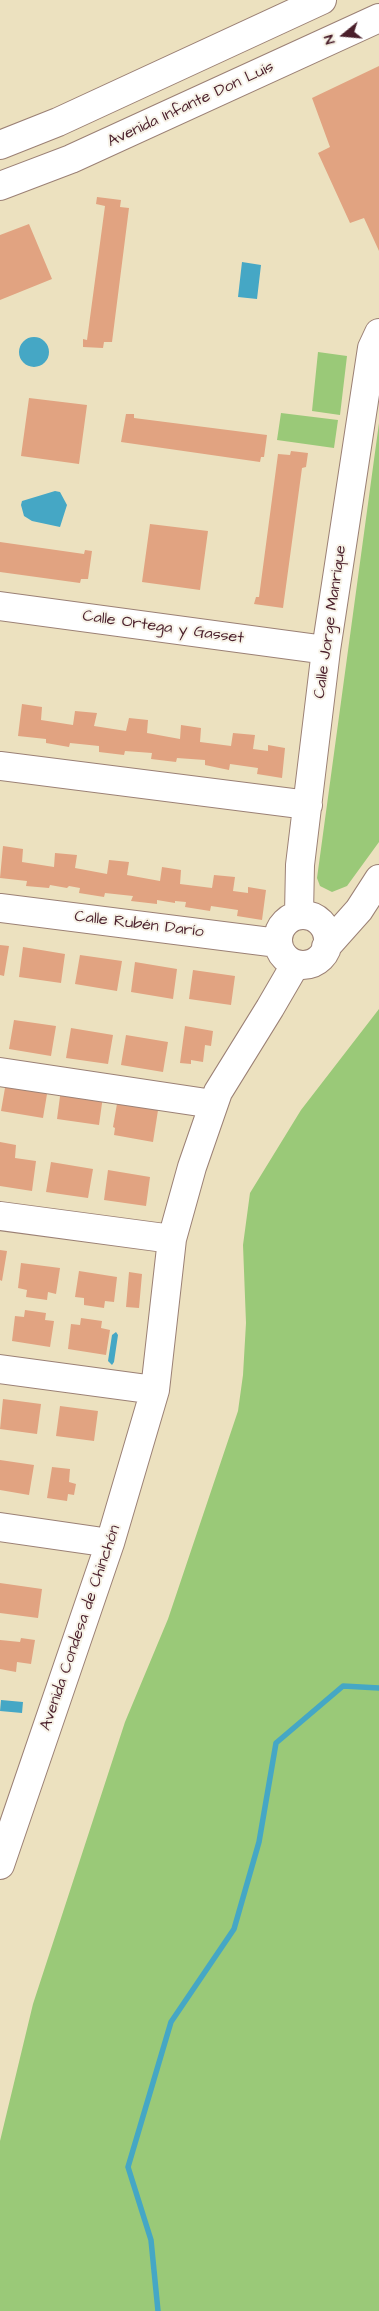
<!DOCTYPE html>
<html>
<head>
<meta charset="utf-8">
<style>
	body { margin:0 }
	#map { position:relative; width:379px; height:2311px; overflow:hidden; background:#ece1bf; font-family:"Architects Daughter",sans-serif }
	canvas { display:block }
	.north { position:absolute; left:319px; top:10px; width:50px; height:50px; -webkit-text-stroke:4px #f7f3e8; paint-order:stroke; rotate:253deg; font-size:14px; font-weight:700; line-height:20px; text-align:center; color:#4a1f2b }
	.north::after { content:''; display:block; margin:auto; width:18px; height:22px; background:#4a1f2b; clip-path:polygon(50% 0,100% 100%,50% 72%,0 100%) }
</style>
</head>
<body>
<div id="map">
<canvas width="379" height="2311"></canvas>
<div class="north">N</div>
</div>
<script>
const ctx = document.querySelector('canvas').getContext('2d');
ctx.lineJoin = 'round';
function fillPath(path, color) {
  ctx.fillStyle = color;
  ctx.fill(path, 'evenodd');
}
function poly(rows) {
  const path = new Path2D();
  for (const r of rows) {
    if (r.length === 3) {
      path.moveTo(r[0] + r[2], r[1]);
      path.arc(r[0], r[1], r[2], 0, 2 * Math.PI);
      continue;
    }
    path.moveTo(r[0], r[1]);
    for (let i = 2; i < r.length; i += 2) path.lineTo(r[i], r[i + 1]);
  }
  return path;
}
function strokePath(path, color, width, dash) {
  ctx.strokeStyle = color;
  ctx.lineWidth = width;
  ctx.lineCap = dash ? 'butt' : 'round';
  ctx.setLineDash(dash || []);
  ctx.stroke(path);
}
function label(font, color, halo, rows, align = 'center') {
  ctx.font = font + ' "Architects Daughter",sans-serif';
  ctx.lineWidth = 4;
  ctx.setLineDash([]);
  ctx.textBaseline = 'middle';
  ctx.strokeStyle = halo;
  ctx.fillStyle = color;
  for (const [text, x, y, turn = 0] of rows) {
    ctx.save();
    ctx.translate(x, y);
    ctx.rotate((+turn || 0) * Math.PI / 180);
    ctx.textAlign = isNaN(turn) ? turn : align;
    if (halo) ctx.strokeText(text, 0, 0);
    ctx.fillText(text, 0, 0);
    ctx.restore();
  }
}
fillPath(poly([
	[318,352,347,356,340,415,312,411],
	[281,413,338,420,334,448,277,440],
	[379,423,379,842,347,886,332,892,320,886,317,878],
	[379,1009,379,2311,0,2311,0,2141,33,2004,125,1722,168,1619,238,1411,243,1375,246,1323,243,1245,250,1193,301,1110]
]), '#9ac978');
fillPath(poly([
	[242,262,261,265,257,299,238,297],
	[34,352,15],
	[55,491,60,492,67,505,60,527,32,521,24,516,21,505,22,501],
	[116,1332,118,1335,114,1362,112,1365,108,1361,112,1335],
	[1,1700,23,1702,22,1713,0,1711]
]), '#45a7c5');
strokePath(poly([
	[158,2311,151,2240,128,2167,171,2022,234,1929,259,1842,276,1743,343,1686,379,1688]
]), '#45a7c5', 5.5);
fillPath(poly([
	[379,66,379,251,364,218,350,223,318,153,330,147,312,98],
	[97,197,121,200,120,207,129,208,112,342,104,342,103,348,83,347,83,339,87,340,105,206,96,204],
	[29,224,52,279,0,300,0,235],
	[29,398,87,405,79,464,21,456],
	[126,414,134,414,134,418,267,435,264,457,261,457,260,462,121,442],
	[291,451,308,453,306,467,302,468,283,608,254,604,256,597,259,597,278,454,290,455],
	[150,524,208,531,200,590,142,582],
	[0,542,84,554,85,550,92,551,88,579,81,579,80,583,0,572],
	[22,704,42,707,41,720,73,725,75,711,97,713,94,726,126,731,129,718,148,720,147,733,180,739,181,725,201,728,200,742,231,746,233,733,255,735,253,749,268,751,268,745,285,748,282,778,257,774,258,768,230,764,229,770,205,765,205,760,177,758,176,762,151,759,152,753,125,751,124,755,99,752,99,746,70,743,69,747,46,743,46,739,18,736],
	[3,846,23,849,22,862,54,867,55,853,77,855,75,868,107,874,109,860,129,862,127,875,160,881,162,867,181,870,180,884,212,888,214,875,235,877,233,891,248,893,248,887,266,890,262,920,237,916,238,910,211,906,210,911,185,907,186,902,175,901,175,903,157,900,157,904,131,901,133,896,105,893,104,897,79,893,80,888,69,886,67,888,50,885,49,888,26,886,27,881,0,878],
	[0,945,9,946,4,976,0,975],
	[23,947,65,954,61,983,19,977],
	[80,955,122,961,117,991,75,984],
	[135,962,177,969,173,999,131,992],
	[193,970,235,976,231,1005,189,999],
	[14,1020,56,1026,51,1056,9,1049],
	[185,1026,213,1031,211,1046,205,1045,203,1062,191,1060,191,1064,180,1063],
	[71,1028,113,1035,108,1064,66,1058],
	[126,1035,168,1042,163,1072,121,1065],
	[6,1082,48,1088,43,1118,1,1111],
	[61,1089,103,1096,99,1125,57,1119],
	[118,1098,159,1104,153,1142,114,1135,115,1128,113,1127],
	[0,1142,16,1145,15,1158,36,1161,32,1191,0,1186],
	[51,1162,93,1169,88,1198,46,1192],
	[108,1170,150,1177,146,1206,104,1200],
	[0,1250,7,1251,2,1281,0,1280],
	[21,1263,60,1268,56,1294,48,1292,47,1300,26,1297,27,1290,18,1288],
	[79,1271,117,1277,114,1302,105,1301,104,1308,84,1305,84,1298,75,1297],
	[129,1272,142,1274,139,1308,126,1307],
	[25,1310,46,1313,45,1320,54,1321,50,1347,12,1341,15,1316,24,1317],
	[81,1318,102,1321,101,1328,110,1330,106,1355,68,1349,71,1324,80,1325],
	[3,1399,41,1404,37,1434,0,1429],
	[60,1406,98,1411,94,1441,56,1436],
	[0,1460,34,1465,29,1495,0,1490],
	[52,1467,70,1469,69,1482,76,1484,74,1495,68,1494,67,1501,47,1498],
	[0,1583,42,1589,38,1618,0,1613],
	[21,1638,35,1640,31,1664,17,1662,16,1672,0,1669,0,1640,20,1642]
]), '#e1a381');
const minor = poly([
	[0,145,58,122,322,0],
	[0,186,71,159,379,18],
	[0,606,326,650],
	[0,766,308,805],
	[0,908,278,943],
	[299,914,300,865,326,650,372,348,379,333],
	[303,940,25],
	[326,947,359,910,379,879],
	[0,1072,213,1104],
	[0,1216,172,1239],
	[0,1369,155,1390],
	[0,1527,110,1543],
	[0,1865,110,1543,155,1390,172,1239,192,1167,218,1092,270,1008,295,965]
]);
strokePath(minor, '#9b8075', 30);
strokePath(minor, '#fff', 28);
label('16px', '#4a1f2b', '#f7f3e8', [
	["Avenida Infante Don Luis",191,105,-25],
	["Calle Jorge Manrique",331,622,-82],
	["Calle Ortega y Gasset",163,628,8],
	["Calle Rubén Darío",139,925,7],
	["Avenida Condesa de Chinchón",81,1628,-71]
]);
</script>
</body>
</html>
